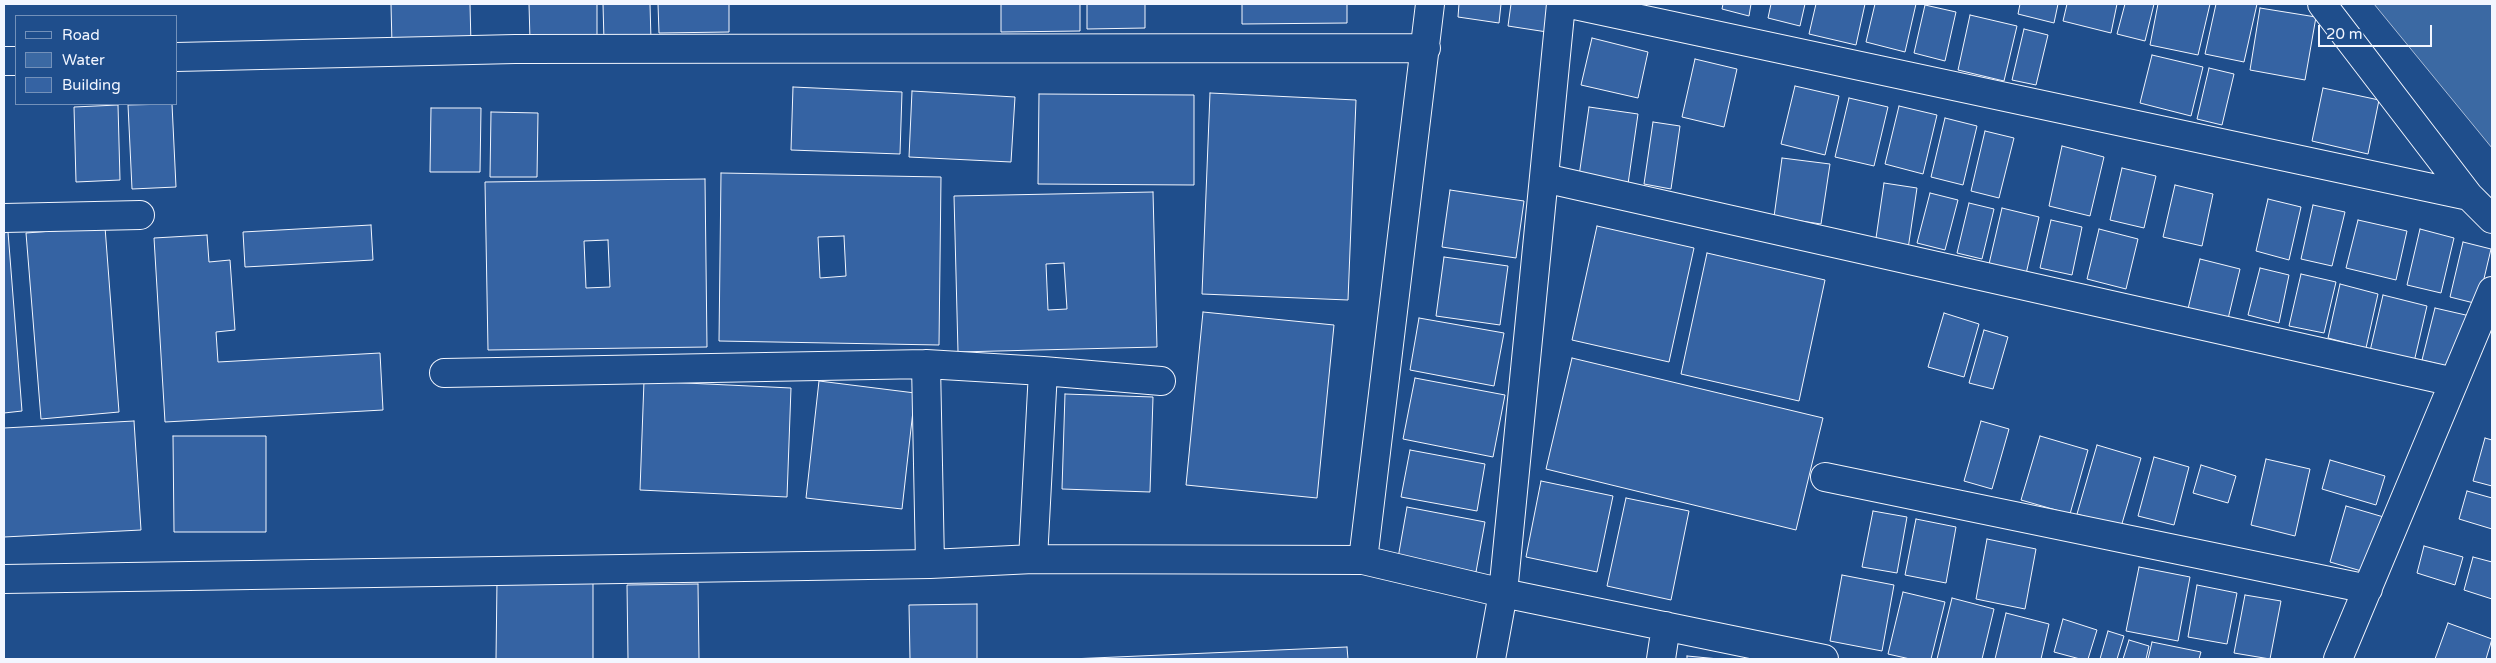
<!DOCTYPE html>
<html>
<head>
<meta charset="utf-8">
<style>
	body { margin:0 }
	#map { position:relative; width:2496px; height:663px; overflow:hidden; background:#1f4e8c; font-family:"Varela Round",sans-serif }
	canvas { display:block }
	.frame { position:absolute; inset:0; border:5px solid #f2f6ff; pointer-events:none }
	.legend { position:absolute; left:15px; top:15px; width:162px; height:90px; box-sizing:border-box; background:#1f4e8c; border:1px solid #7391ba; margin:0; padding:6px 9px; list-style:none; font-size:15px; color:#f2f6ff }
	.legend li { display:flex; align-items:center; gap:10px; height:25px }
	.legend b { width:25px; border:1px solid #7391ba }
	.scale { position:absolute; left:2318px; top:25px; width:114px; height:22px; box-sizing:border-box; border:2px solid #f2f6ff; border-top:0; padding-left:6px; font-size:15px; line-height:18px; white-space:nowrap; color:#f2f6ff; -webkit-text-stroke:4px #1f4e8c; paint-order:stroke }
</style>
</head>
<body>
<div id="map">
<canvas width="2496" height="663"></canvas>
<div class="frame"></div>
<ul class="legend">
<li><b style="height:6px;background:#1f4e8c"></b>Road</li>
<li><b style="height:14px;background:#3b69a3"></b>Water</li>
<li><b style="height:14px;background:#3563a3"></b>Building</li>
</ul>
<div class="scale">20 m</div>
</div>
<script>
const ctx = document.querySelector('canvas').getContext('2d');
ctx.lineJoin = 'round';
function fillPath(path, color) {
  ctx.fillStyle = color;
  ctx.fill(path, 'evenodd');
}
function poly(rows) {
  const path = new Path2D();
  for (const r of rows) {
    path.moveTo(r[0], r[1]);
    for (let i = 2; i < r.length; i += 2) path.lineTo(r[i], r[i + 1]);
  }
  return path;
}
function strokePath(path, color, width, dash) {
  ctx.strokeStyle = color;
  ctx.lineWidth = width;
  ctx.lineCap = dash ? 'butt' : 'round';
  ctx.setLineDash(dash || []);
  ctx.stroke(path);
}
const water = poly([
	[2374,4,2492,4,2492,148,2374,4]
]);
fillPath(water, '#3b69a3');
strokePath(water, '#a8bbd7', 1);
const building = poly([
	[391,4,470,4,471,45,392,45,391,4],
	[529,4,597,4,597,39,530,40,529,4],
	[603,4,650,4,651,40,604,41,603,4],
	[658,4,729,4,729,32,659,33,658,4],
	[1001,4,1080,4,1080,31,1001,32,1001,4],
	[1087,4,1145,4,1145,28,1087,29,1087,4],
	[1242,4,1347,4,1347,23,1242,24,1242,4],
	[1459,4,1501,4,1499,23,1458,17,1459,4],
	[1511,4,1551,4,1547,32,1508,26,1511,4],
	[1723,4,1751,4,1749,16,1722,9,1723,4],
	[1771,4,1805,4,1800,26,1768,18,1771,4],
	[1816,4,1865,4,1856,45,1809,34,1816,4],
	[1875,4,1916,4,1905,52,1866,42,1875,4],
	[2020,4,2058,4,2054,23,2018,14,2020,4],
	[2067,4,2117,4,2111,33,2063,21,2067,4],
	[2125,4,2154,4,2145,41,2117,34,2125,4],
	[2158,4,2210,4,2198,55,2150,45,2158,4],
	[2216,4,2257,4,2244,62,2205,54,2216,4],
	[1925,5,1956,12,1945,61,1914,53,1925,5],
	[2260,8,2316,17,2305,80,2250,70,2260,8],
	[1970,15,2017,26,2004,81,1958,70,1970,15],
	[2024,29,2048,35,2036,85,2012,80,2024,29],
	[1592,38,1648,52,1638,98,1581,85,1592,38],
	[2152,55,2203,67,2191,116,2140,103,2152,55],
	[1695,59,1737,69,1724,127,1682,117,1695,59],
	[2209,68,2234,74,2222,125,2197,119,2209,68],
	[1795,86,1839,96,1825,155,1781,144,1795,86],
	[793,87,902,92,900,154,791,150,793,87],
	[2323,88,2379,100,2368,154,2312,141,2323,88],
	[912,91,1015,97,1011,162,909,157,912,91],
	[1210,93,1356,100,1348,300,1202,294,1210,93],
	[1039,94,1194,95,1194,185,1038,184,1039,94],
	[1849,98,1888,107,1874,166,1835,157,1849,98],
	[172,104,176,187,132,189,128,105,172,104],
	[118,105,120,180,76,182,74,107,118,105],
	[1899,106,1937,115,1923,174,1885,164,1899,106],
	[1589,107,1638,114,1628,184,1579,176,1589,107],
	[431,108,481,108,480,172,430,172,431,108],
	[491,112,538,113,537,177,490,177,491,112],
	[1945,118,1977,126,1963,185,1931,177,1945,118],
	[1653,122,1680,126,1671,189,1644,184,1653,122],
	[1985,131,2014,138,1999,198,1971,191,1985,131],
	[2062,146,2104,157,2090,216,2049,206,2062,146],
	[1782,158,1830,164,1821,224,1774,217,1782,158],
	[2122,168,2156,176,2144,228,2110,220,2122,168],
	[721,173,941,177,939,345,719,341,721,173],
	[844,236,846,276,820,278,818,237,844,236],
	[705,179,707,347,488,350,485,182,705,179],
	[608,240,610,287,586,288,584,241,608,240],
	[1884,183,1917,188,1908,249,1875,245,1884,183],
	[2175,185,2213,194,2202,246,2163,237,2175,185],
	[1450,190,1524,201,1516,258,1442,247,1450,190],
	[1153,192,1157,347,958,352,954,196,1153,192],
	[1930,193,1958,200,1945,250,1917,243,1930,193],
	[2268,199,2301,207,2289,260,2256,251,2268,199],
	[1969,203,1994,209,1982,259,1957,253,1969,203],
	[2313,205,2345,212,2332,266,2301,259,2313,205],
	[2002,208,2039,217,2026,274,1989,264,2002,208],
	[2051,220,2082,227,2072,275,2040,268,2051,220],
	[2358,220,2407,231,2396,280,2346,268,2358,220],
	[371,225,373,260,245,267,243,232,371,225],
	[1597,226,1694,248,1669,362,1572,340,1597,226],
	[105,227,119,412,41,419,26,233,105,227],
	[2099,229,2138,239,2126,289,2087,279,2099,229],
	[2420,229,2454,238,2441,293,2407,285,2420,229],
	[8,232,22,411,4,413,4,233,8,232],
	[207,235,209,262,230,260,235,330,216,332,218,362,380,353,383,410,165,422,154,238,207,235],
	[2463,242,2491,249,2478,304,2450,297,2463,242],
	[1707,253,1825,280,1799,401,1681,374,1707,253],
	[1444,257,1508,266,1500,325,1436,316,1444,257],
	[2200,259,2240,269,2227,323,2187,313,2200,259],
	[1064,263,1067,309,1048,310,1046,264,1064,263],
	[2260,268,2289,275,2279,323,2248,315,2260,268],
	[2301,274,2336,282,2324,333,2289,326,2301,274],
	[2340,284,2378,294,2366,348,2328,338,2340,284],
	[2383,295,2427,306,2414,362,2370,351,2383,295],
	[2435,308,2470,316,2458,369,2422,360,2435,308],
	[1203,312,1334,325,1317,498,1186,485,1203,312],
	[1944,313,1979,324,1964,377,1928,367,1944,313],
	[1419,318,1504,333,1494,386,1410,370,1419,318],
	[1984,330,2008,337,1993,389,1969,383,1984,330],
	[1572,358,1823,418,1796,530,1546,469,1572,358],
	[1415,378,1505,395,1493,457,1403,439,1415,378],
	[644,381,791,388,787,497,640,490,644,381],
	[819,381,915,393,902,509,806,498,819,381],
	[1065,394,1153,397,1150,492,1062,489,1065,394],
	[134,421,141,530,4,537,4,428,134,421],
	[1981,421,2009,429,1992,489,1964,481,1981,421],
	[173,436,266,436,266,532,174,532,173,436],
	[2040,436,2088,450,2070,514,2021,500,2040,436],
	[2485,438,2492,440,2492,486,2473,481,2485,438],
	[2097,445,2141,458,2121,527,2077,514,2097,445],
	[1410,450,1485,464,1477,511,1401,497,1410,450],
	[2154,457,2189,467,2174,525,2138,516,2154,457],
	[2266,459,2310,469,2295,536,2251,525,2266,459],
	[2330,460,2385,476,2376,505,2322,489,2330,460],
	[2201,465,2236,476,2228,503,2193,493,2201,465],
	[1541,481,1613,496,1597,572,1526,557,1541,481],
	[2467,491,2492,498,2492,529,2459,519,2467,491],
	[1626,498,1689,511,1671,600,1607,586,1626,498],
	[2346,506,2387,518,2372,574,2330,562,2346,506],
	[1407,507,1485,522,1476,572,1398,558,1407,507],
	[1873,511,1907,517,1897,573,1862,567,1873,511],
	[1916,519,1956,527,1946,583,1905,575,1916,519],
	[1987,539,2036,549,2025,609,1976,599,1987,539],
	[2424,546,2463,557,2455,585,2417,573,2424,546],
	[2473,557,2492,562,2492,599,2464,590,2473,557],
	[2139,567,2190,577,2178,641,2126,631,2139,567],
	[1842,575,1894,585,1882,651,1830,641,1842,575],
	[497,581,593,581,593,659,496,659,497,581],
	[698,584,699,659,628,659,627,585,698,584],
	[2197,585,2237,593,2227,644,2188,637,2197,585],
	[1903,592,1945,602,1931,659,1910,659,1888,654,1903,592],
	[2245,595,2281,601,2270,659,2234,653,2245,595],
	[1952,598,1994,609,1982,659,1937,659,1952,598],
	[977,604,977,659,910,659,909,605,977,604],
	[2006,613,2049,624,2041,659,1995,659,2006,613],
	[2063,619,2097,630,2088,659,2080,659,2054,652,2063,619],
	[2448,623,2492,639,2486,659,2435,659,2448,623],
	[2108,631,2124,636,2117,659,2100,659,2108,631],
	[2129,640,2149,646,2146,659,2123,659,2129,640],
	[2152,642,2201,652,2199,659,2148,659,2152,642],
	[1347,647,1348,659,1070,659,1347,647],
	[1687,656,1719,659,1687,659,1687,656]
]);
fillPath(building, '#3563a3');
strokePath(building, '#f2f6ff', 1);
const street = poly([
	[1570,4,2469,196],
	[2322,4,2469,196,2492,219],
	[176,57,515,49,1426,48],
	[4,61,16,61],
	[1544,178,2454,382],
	[4,218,140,215],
	[926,364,930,564],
	[444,373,926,364,1043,371],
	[1825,477,2368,589],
	[1033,559,1043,371,1161,381],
	[1363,560,1430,4],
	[4,579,930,564,1033,559,1363,560,1503,593,1824,659],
	[1491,659,1503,593,1561,4],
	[1661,659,1666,626],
	[2338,659,2492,291]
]);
strokePath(street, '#f2f6ff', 30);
strokePath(street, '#1f4e8c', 28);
</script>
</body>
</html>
